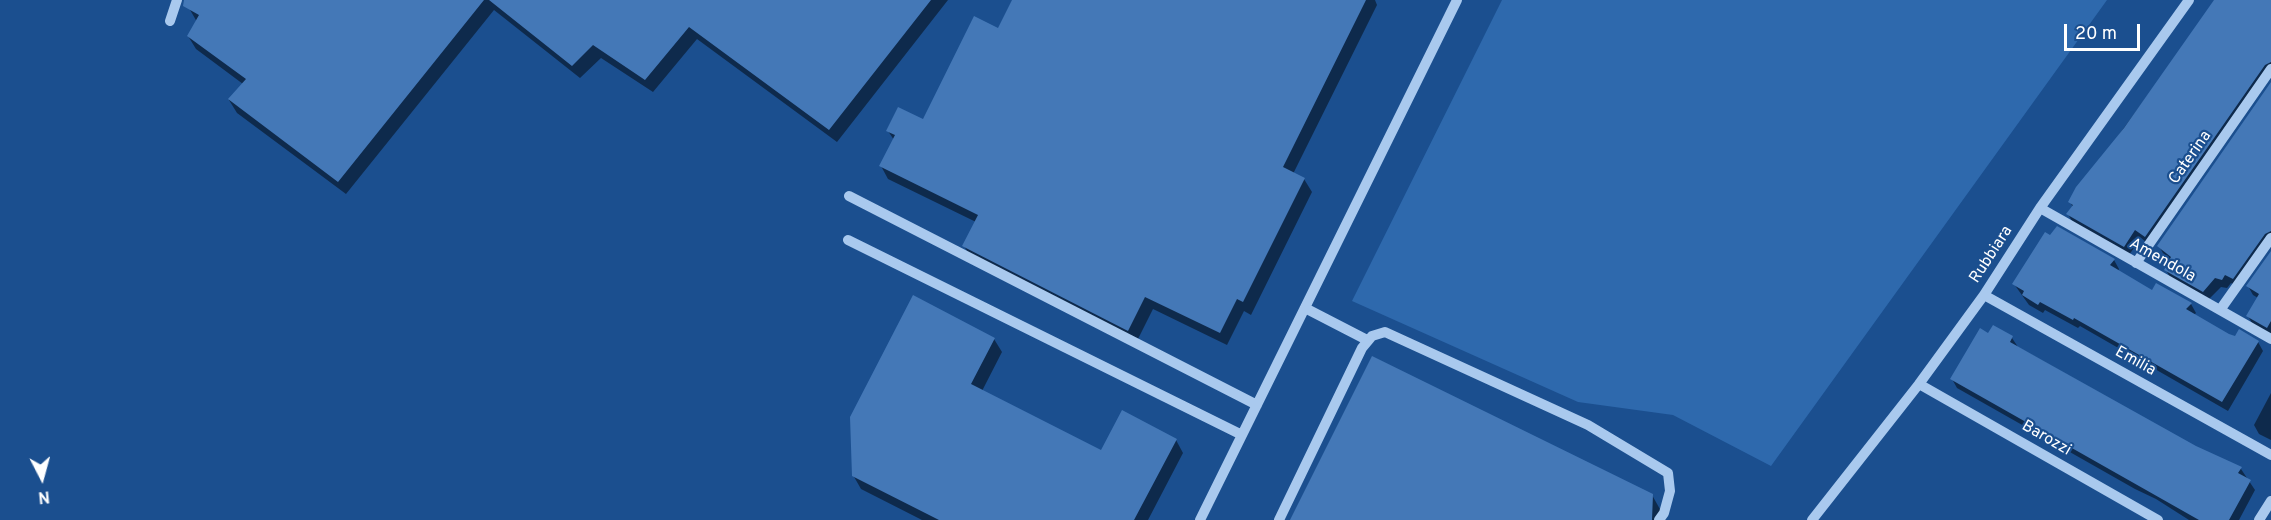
<!DOCTYPE html>
<html>
<head>
<meta charset="utf-8">
<style>
	body { margin:0 }
	#map { position:relative; width:2271px; height:520px; overflow:hidden; background:#1b4f8f; font-family:Overpass,sans-serif }
	canvas { display:block }
	.north { position:absolute; left:12px; top:448px; width:60px; height:60px; -webkit-text-stroke:4px #1b4f8f; paint-order:stroke; rotate:174deg; font-size:16px; font-weight:700; line-height:24px; text-align:center; color:#fff }
	.north::after { content:''; display:block; margin:auto; width:21px; height:27px; background:#fff; clip-path:polygon(50% 0,100% 100%,50% 72%,0 100%) }
	.scale { position:absolute; left:2064px; top:24px; width:76px; height:27px; box-sizing:border-box; border:3px solid #fff; border-top:0; padding-left:8px; font-size:18px; line-height:21px; white-space:nowrap; color:#fff; -webkit-text-stroke:4px #1b4f8f; paint-order:stroke }
</style>
</head>
<body>
<div id="map">
<canvas width="2271" height="520"></canvas>
<div class="north">N</div>
<div class="scale">20 m</div>
</div>
<script>
const ctx = document.querySelector('canvas').getContext('2d');
ctx.lineJoin = 'round';
function fillPath(path, color) {
  ctx.fillStyle = color;
  ctx.fill(path, 'evenodd');
}
function poly(rows) {
  const path = new Path2D();
  for (const r of rows) {
    path.moveTo(r[0], r[1]);
    for (let i = 2; i < r.length; i += 2) path.lineTo(r[i], r[i + 1]);
  }
  return path;
}
function strokePath(path, color, width, dash) {
  ctx.strokeStyle = color;
  ctx.lineWidth = width;
  ctx.lineCap = dash ? 'butt' : 'round';
  ctx.setLineDash(dash || []);
  ctx.stroke(path);
}
function label(font, color, halo, rows, align = 'center') {
  ctx.font = font + ' Overpass,sans-serif';
  ctx.lineWidth = 4.5;
  ctx.setLineDash([]);
  ctx.textBaseline = 'middle';
  ctx.strokeStyle = halo;
  ctx.fillStyle = color;
  for (const [text, x, y, turn = 0] of rows) {
    ctx.save();
    ctx.translate(x, y);
    ctx.rotate((+turn || 0) * Math.PI / 180);
    ctx.textAlign = isNaN(turn) ? turn : align;
    if (halo) ctx.strokeText(text, 0, 0);
    ctx.fillText(text, 0, 0);
    ctx.restore();
  }
}
fillPath(poly([
	[1502,0,2107,0,1771,466,1673,415,1578,402,1352,301]
]), '#2e69ad');
fillPath(poly([
	[195,0,948,0,837,142,697,39,653,92,601,58,580,78,494,10,346,194,237,113,229,100,243,84,196,49,188,36,197,22,189,8],
	[1014,0,1375,0,1377,5,1293,174,1304,179,1312,192,1251,315,1244,311,1227,345,1153,309,1136,343,972,259,964,246,976,222,888,179,881,166,894,140,888,131,923,121,999,30],
	[2217,0,2271,0,2271,73,2150,245,2141,238,2129,255,2073,223,2068,214,2073,207,2070,202],
	[2271,85,2271,242,2238,287,2231,283,2227,288,2221,287,2208,300,2171,279,2166,270,2171,261,2164,255,2159,246],
	[2271,254,2271,336,2253,325,2248,316,2258,298,2253,295,2248,286],
	[2114,260,2119,269,2118,271,2153,292,2191,304,2196,313,2194,315,2229,335,2258,342,2263,351,2228,411,2080,326,2078,328,2045,310,2043,313,2029,305,2014,284],
	[1988,335,2012,338,2018,347,2196,447,2241,469,2255,490,2239,520,2189,520,2156,499,2135,489,1957,388,1952,379],
	[994,339,1002,352,982,391,1101,452,1176,440,1183,453,1148,520,922,520,861,489,853,475],
	[2271,393,2271,440,2259,434,2254,425],
	[1652,495,1661,511,1661,520,1292,520]
]), '#0007');
fillPath(poly([
	[184,0,484,0,338,182,228,99,246,79,187,36,199,15,183,6],
	[489,0,931,0,829,130,689,27,645,80,593,45,572,66],
	[1012,0,1366,0,1283,167,1305,178,1243,302,1237,299,1220,333,1145,297,1128,331,962,246,978,215,879,166,895,135,886,131,898,107,923,119,974,16,998,28],
	[2214,0,2271,0,2271,62,2265,65,2145,237,2135,230,2124,247,2066,214,2073,205,2068,202,2076,187,2124,128],
	[2271,82,2271,231,2265,234,2233,279,2225,275,2222,280,2215,278,2203,292,2164,270,2171,257,2157,246],
	[2057,226,2115,259,2110,265,2152,290,2156,283,2192,303,2186,309,2229,334,2235,336,2239,329,2259,341,2222,402,2074,318,2073,320,2040,302,2038,305,2022,295,2024,291,2012,284,2045,232,2050,235],
	[2271,251,2271,321,2267,328,2246,316,2259,294,2246,286],
	[913,295,995,338,971,384,1101,450,1122,410,1177,439,1134,520,939,520,852,476,850,417],
	[1993,325,2013,336,2010,342,2042,360,2196,446,2242,467,2238,473,2251,480,2229,520,2199,520,1950,379,1980,328,1988,333],
	[1372,356,1653,494,1652,520,1290,520]
]), '#4478b7');
strokePath(poly([
	[170,21,177,0],
	[849,196,1257,405],
	[2040,208,2271,339],
	[848,240,1242,435],
	[2136,263,2271,69],
	[1984,295,2271,455],
	[1305,308,1367,340],
	[2220,310,2271,238],
	[1919,384,2158,520],
	[1200,520,1457,0],
	[1279,520,1362,348,1372,336,1385,332,1588,425,1668,473,1670,491,1664,513,1659,520],
	[1812,520,1919,384,1984,295,2040,208,2189,0],
	[2259,520,2271,501]
]), '#a9c9ee', 10);
label('16px', '#fff', '#1b4f8f', [
	["Caterina",2191,158,-55],
	["Rubbiara",1992,255,-57],
	["Amendola",2162,261,29],
	["Emilia",2135,362,29],
	["Barozzi",2046,439,30]
]);
</script>
</body>
</html>
